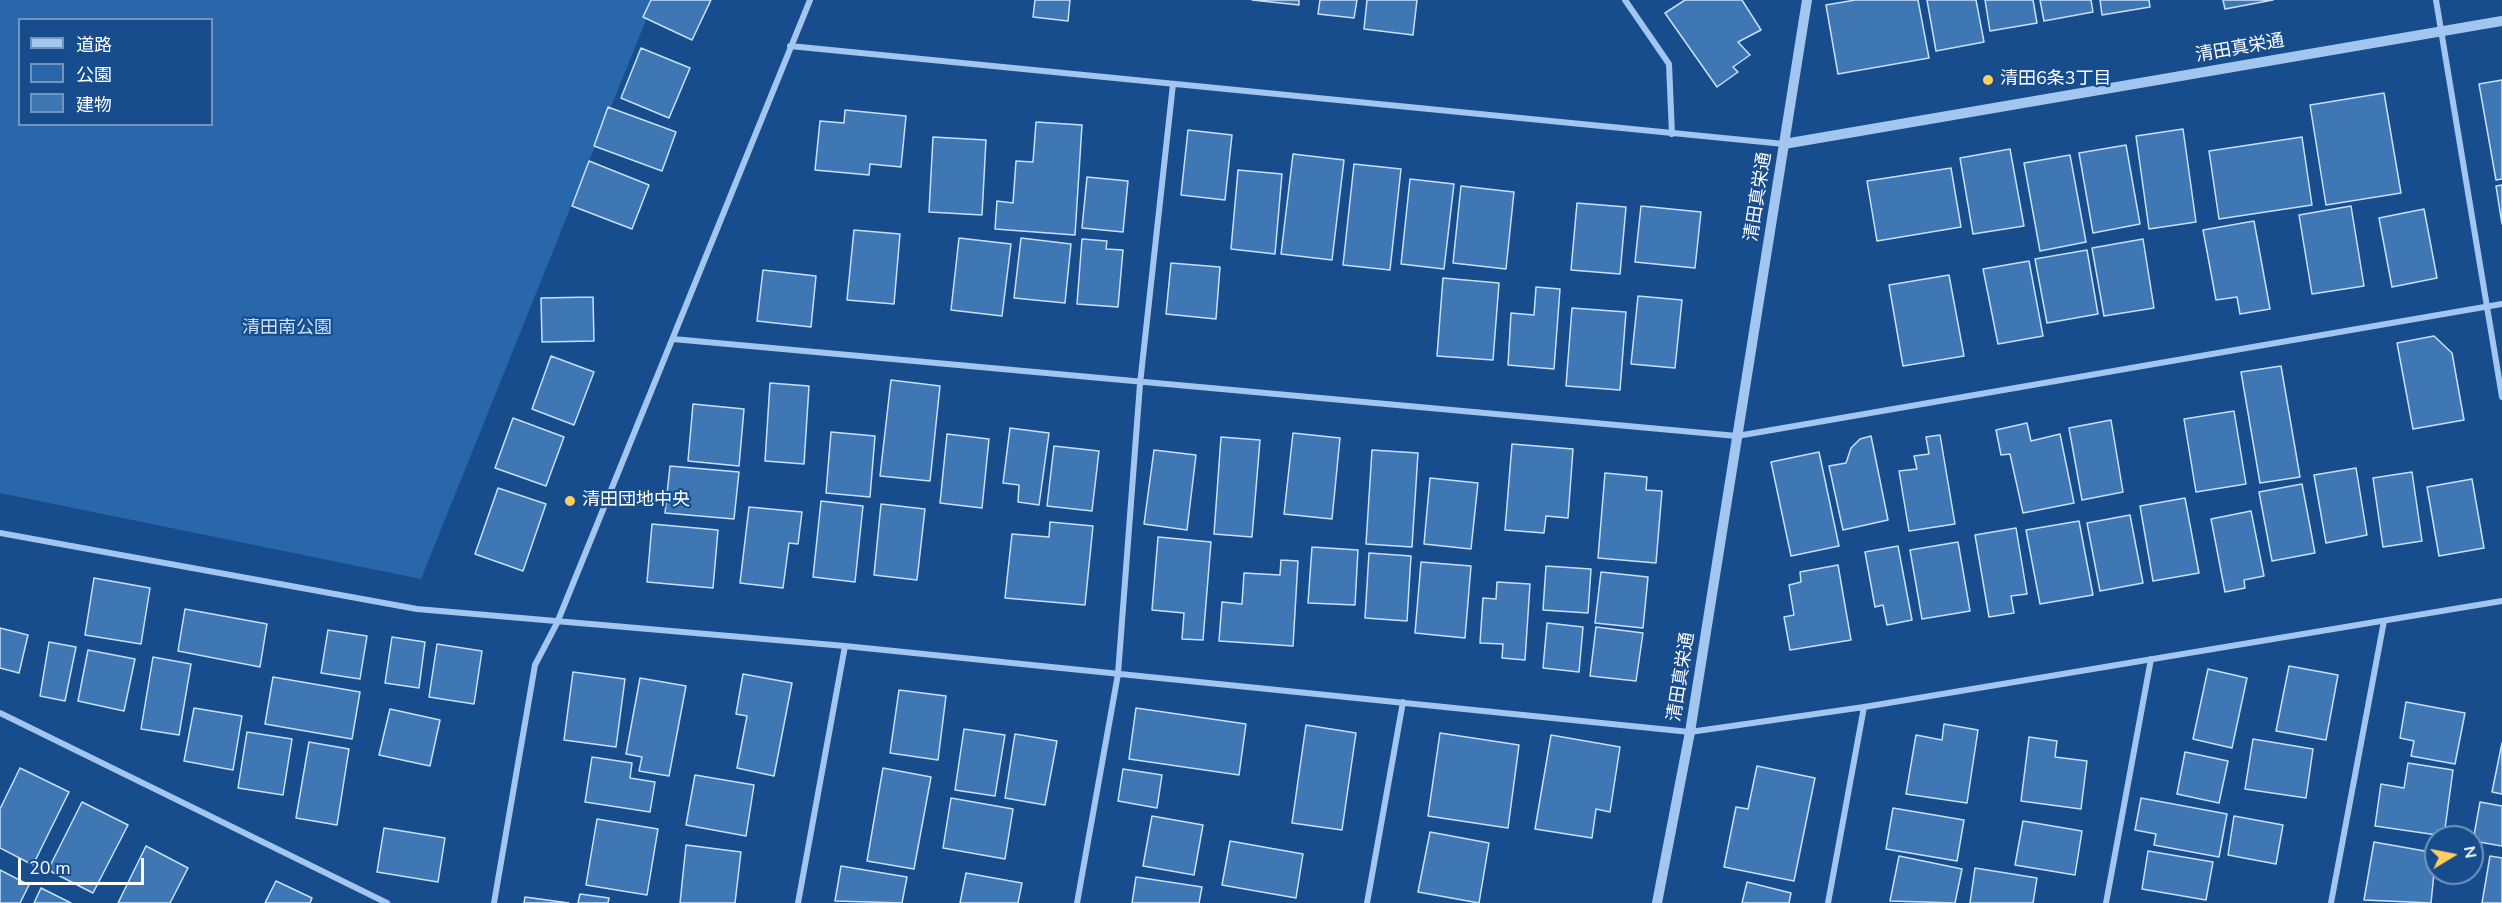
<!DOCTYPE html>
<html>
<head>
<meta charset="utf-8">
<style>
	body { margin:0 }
	#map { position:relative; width:2502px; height:903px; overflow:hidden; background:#174d8d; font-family:"Nunito Sans","Noto Sans JP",sans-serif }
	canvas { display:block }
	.legend { position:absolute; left:18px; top:18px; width:195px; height:108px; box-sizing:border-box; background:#174d8d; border:2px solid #7494bb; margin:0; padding:8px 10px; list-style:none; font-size:18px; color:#fff }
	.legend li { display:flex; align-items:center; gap:12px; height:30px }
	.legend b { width:30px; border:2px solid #7494bb }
	.north { position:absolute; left:2424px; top:825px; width:60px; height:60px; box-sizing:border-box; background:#174d8d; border:2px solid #7494bb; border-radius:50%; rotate:80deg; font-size:16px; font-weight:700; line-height:24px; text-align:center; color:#fff }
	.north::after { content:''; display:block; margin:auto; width:21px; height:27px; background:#ffcd60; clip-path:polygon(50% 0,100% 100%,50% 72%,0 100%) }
	.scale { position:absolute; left:18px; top:858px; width:126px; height:27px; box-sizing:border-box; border:3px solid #fff; border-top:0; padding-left:8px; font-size:18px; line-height:21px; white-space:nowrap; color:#fff; -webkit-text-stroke:4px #174d8d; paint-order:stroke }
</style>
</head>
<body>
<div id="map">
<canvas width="2502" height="903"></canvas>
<ul class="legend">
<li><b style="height:8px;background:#a2c6ef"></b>道路</li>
<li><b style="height:16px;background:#2967ab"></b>公園</li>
<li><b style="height:16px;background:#3f77b5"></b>建物</li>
</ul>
<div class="north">N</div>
<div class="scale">20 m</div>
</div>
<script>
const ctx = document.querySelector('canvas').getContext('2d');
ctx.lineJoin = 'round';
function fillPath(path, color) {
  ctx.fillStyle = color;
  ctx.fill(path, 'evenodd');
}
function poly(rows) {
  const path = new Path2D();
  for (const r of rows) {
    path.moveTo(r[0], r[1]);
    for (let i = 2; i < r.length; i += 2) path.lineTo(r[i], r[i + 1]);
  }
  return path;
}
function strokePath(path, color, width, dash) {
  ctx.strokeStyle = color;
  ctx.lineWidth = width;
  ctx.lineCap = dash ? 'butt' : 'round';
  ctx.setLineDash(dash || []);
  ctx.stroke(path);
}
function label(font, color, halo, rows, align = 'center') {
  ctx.font = font + ' "Nunito Sans","Noto Sans JP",sans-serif';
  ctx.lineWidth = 4.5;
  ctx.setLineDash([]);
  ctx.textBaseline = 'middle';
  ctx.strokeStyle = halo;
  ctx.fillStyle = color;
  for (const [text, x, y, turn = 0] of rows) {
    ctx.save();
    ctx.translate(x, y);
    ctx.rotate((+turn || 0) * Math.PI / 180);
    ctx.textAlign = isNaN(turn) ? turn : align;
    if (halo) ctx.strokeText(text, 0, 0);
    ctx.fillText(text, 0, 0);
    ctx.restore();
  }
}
fillPath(poly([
	[0,0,654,0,421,579,0,493],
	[20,20,212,20,212,124,20,124]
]), '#2967ab');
const building = poly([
	[651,0,711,0,692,40,643,17,651,0],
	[1035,0,1070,0,1068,21,1033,17,1035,0],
	[1252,0,1299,0,1299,5,1252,0],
	[1320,0,1357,0,1354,18,1318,14,1320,0],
	[1367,0,1417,0,1413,35,1364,29,1367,0],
	[1685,0,1742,0,1761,30,1738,42,1750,55,1733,67,1738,72,1717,87,1665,13,1685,0],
	[1855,0,1918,0,1929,58,1838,74,1826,5,1855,0],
	[1927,0,1976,0,1984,42,1936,51,1927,0],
	[1985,0,2033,0,2037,23,1990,31,1985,0],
	[2040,0,2091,0,2093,12,2044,21,2040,0],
	[2100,0,2149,0,2150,7,2102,15,2100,0],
	[2223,0,2273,0,2225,9,2223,0],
	[641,48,690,68,669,118,621,98,641,48],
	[2502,80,2502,179,2496,180,2479,84,2502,80],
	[2384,93,2401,193,2326,205,2310,105,2384,93],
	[608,107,676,132,662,171,594,146,608,107],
	[845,110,906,116,901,167,870,164,869,175,815,170,820,121,844,123,845,110],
	[1036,122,1082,125,1075,235,995,229,997,201,1013,203,1016,161,1033,162,1036,122],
	[2183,129,2196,222,2149,229,2136,136,2183,129],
	[1188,130,1232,135,1225,200,1181,195,1188,130],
	[933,137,986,140,982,215,929,212,933,137],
	[2302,137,2312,205,2219,219,2209,151,2302,137],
	[2126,145,2140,224,2093,233,2079,153,2126,145],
	[2010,149,2024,226,1973,234,1960,158,2010,149],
	[1293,154,1344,160,1332,260,1281,254,1293,154],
	[2070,155,2086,242,2040,251,2024,163,2070,155],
	[589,161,649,185,632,229,572,206,589,161],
	[1354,164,1401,169,1390,270,1343,265,1354,164],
	[1951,168,1961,227,1877,241,1867,181,1951,168],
	[1238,170,1282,174,1275,254,1231,249,1238,170],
	[1087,177,1128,181,1123,232,1082,228,1087,177],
	[1410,179,1454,184,1444,269,1401,264,1410,179],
	[2502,185,2502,224,2496,186,2502,185],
	[1461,186,1514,192,1506,269,1453,263,1461,186],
	[1577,203,1626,207,1620,274,1571,270,1577,203],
	[1641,206,1701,212,1695,268,1635,262,1641,206],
	[2351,206,2364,286,2312,294,2299,215,2351,206],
	[2424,209,2437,278,2392,287,2379,218,2424,209],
	[2254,221,2270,309,2240,314,2237,297,2216,300,2203,230,2254,221],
	[854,230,900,234,894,304,847,300,854,230],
	[959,238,1011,244,1002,316,951,310,959,238],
	[1021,238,1071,244,1065,303,1014,298,1021,238],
	[1082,239,1107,241,1106,249,1123,250,1118,307,1077,304,1082,239],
	[2143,239,2154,308,2104,316,2092,248,2143,239],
	[2087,250,2098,314,2047,323,2035,259,2087,250],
	[2029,261,2043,336,1998,344,1983,269,2029,261],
	[1171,263,1220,267,1216,319,1166,314,1171,263],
	[763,270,816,276,811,327,757,321,763,270],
	[1949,275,1964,356,1903,366,1889,285,1949,275],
	[1443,278,1499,283,1493,360,1437,356,1443,278],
	[1536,287,1560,289,1554,369,1508,365,1511,313,1534,315,1536,287],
	[1638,296,1682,300,1675,368,1631,364,1638,296],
	[593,297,594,341,542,342,541,298,593,297],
	[1572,308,1626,312,1620,390,1566,386,1572,308],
	[2434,336,2452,353,2464,420,2413,429,2397,343,2434,336],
	[551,356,594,372,574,425,532,409,551,356],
	[2281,366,2300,477,2260,483,2241,372,2281,366],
	[891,380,940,386,930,481,880,476,891,380],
	[770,383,809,386,804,464,765,461,770,383],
	[693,404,744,409,739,466,688,461,693,404],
	[2234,411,2246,484,2196,492,2184,419,2234,411],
	[513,418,564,437,546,486,495,468,513,418],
	[2111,420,2123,492,2082,500,2069,428,2111,420],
	[2027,423,2031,441,2060,434,2074,503,2023,513,2010,454,2001,455,1996,430,2027,423],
	[1010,428,1049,433,1039,505,1018,502,1019,485,1003,483,1010,428],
	[831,432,875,436,870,497,826,493,831,432],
	[1293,433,1340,438,1332,519,1284,514,1293,433],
	[947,434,989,439,982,508,940,503,947,434],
	[1940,435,1955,524,1909,531,1899,471,1917,469,1914,456,1929,454,1926,437,1940,435],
	[1871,436,1888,520,1843,530,1829,466,1846,463,1851,448,1860,439,1871,436],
	[1221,437,1260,440,1252,537,1214,534,1221,437],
	[1512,444,1573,449,1568,518,1546,516,1544,533,1505,530,1512,444],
	[1054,446,1099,451,1092,511,1047,506,1054,446],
	[1154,450,1196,455,1187,530,1144,524,1154,450],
	[1372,450,1418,453,1412,547,1366,544,1372,450],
	[1819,452,1839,546,1791,556,1771,462,1819,452],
	[670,466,739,472,734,519,665,513,670,466],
	[2356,468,2367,535,2326,543,2314,475,2356,468],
	[2412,472,2422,541,2383,547,2373,478,2412,472],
	[1605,473,1647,477,1646,490,1662,491,1656,563,1598,558,1605,473],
	[1430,478,1478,483,1471,549,1424,544,1430,478],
	[2472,479,2484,548,2439,556,2427,487,2472,479],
	[2302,484,2315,553,2272,561,2259,492,2302,484],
	[498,488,546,504,523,571,475,554,498,488],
	[2185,498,2199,573,2153,581,2140,506,2185,498],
	[821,501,863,506,855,582,813,577,821,501],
	[881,504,925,509,917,580,874,575,881,504],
	[749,507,802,512,798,544,789,543,783,588,740,583,749,507],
	[2251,511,2264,576,2244,580,2245,588,2225,592,2211,519,2251,511],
	[2130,515,2143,583,2100,591,2087,523,2130,515],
	[2079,521,2093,595,2040,604,2026,530,2079,521],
	[1050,522,1093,526,1085,605,1005,598,1012,534,1049,537,1050,522],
	[652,524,718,530,713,588,647,582,652,524],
	[2016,528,2027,594,2011,596,2014,613,1989,617,1975,535,2016,528],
	[1158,537,1211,542,1203,640,1182,639,1184,613,1152,610,1158,537],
	[1958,542,1970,611,1922,619,1910,550,1958,542],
	[1898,546,1912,620,1887,625,1883,605,1875,607,1865,552,1898,546],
	[1312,547,1358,550,1355,605,1308,603,1312,547],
	[1369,553,1411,556,1407,621,1365,618,1369,553],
	[1281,560,1298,561,1293,646,1219,641,1222,602,1242,604,1244,573,1280,575,1281,560],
	[1421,562,1471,566,1465,638,1415,633,1421,562],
	[1838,565,1851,640,1790,650,1784,617,1794,615,1789,585,1801,582,1800,572,1838,565],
	[1546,566,1591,569,1588,613,1543,610,1546,566],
	[1601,572,1648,577,1643,628,1595,623,1601,572],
	[94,578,150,588,141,644,85,635,94,578],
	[1497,582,1530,584,1525,660,1502,658,1503,644,1480,643,1483,598,1496,599,1497,582],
	[185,609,267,624,260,667,178,651,185,609],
	[1547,623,1583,627,1579,672,1543,668,1547,623],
	[1596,627,1643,633,1636,681,1590,676,1596,627],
	[0,628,28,635,19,673,0,668,0,628],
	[328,630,367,636,360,679,321,673,328,630],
	[392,637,425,642,419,688,385,683,392,637],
	[49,642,76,647,65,701,40,696,49,642],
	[437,644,482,651,474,704,429,697,437,644],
	[88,650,135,659,124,711,78,701,88,650],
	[153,657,191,664,179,735,141,729,153,657],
	[2289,666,2338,675,2326,740,2276,731,2289,666],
	[2208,669,2247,678,2232,748,2193,739,2208,669],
	[573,672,625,679,616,747,564,740,573,672],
	[743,674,792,683,774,776,737,768,747,716,736,714,743,674],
	[273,677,360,692,352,739,265,724,273,677],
	[640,678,686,686,669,776,639,771,642,757,626,754,640,678],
	[899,690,946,696,938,760,890,753,899,690],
	[2406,702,2465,713,2455,764,2411,756,2414,741,2400,738,2406,702],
	[194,708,242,716,233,770,184,761,194,708],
	[1136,708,1246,724,1239,775,1129,759,1136,708],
	[390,709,440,720,430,766,379,755,390,709],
	[1944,724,1978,730,1967,803,1906,794,1916,735,1942,740,1944,724],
	[1306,725,1356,733,1342,830,1292,823,1306,725],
	[964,729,1005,735,995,796,955,790,964,729],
	[247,732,292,739,283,795,238,788,247,732],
	[1440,733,1519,745,1508,828,1428,816,1440,733],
	[1015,734,1057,741,1045,805,1005,798,1015,734],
	[1551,735,1620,747,1610,812,1596,809,1592,838,1535,829,1551,735],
	[2029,737,2057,741,2055,757,2087,761,2081,809,2021,801,2029,737],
	[2253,739,2313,749,2306,798,2245,789,2253,739],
	[309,742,349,749,337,825,296,818,309,742],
	[2502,743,2502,794,2492,792,2502,743],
	[2185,752,2228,761,2219,803,2177,794,2185,752],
	[592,757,632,763,630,778,655,782,650,812,585,802,592,757],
	[2408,763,2453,770,2444,836,2375,826,2381,784,2404,788,2408,763],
	[1757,766,1815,778,1794,881,1724,867,1736,807,1748,809,1757,766],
	[20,768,69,792,33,865,0,848,0,809,20,768],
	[883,768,931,777,914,869,867,861,883,768],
	[1123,769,1162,775,1157,808,1118,801,1123,769],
	[695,775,754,785,746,836,686,825,695,775],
	[951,798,1013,809,1005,859,943,848,951,798],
	[2141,798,2227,814,2219,857,2154,845,2156,834,2135,830,2141,798],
	[82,802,128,825,93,893,48,870,82,802],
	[2480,802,2502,806,2502,846,2473,841,2480,802],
	[1893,808,1964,820,1957,861,1886,849,1893,808],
	[1152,816,1203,825,1194,875,1143,866,1152,816],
	[2234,816,2283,825,2276,864,2228,855,2234,816],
	[597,819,658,829,647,895,586,885,597,819],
	[2023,821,2082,831,2075,875,2015,865,2023,821],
	[384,828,445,838,438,882,377,872,384,828],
	[1430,832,1489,843,1479,903,1418,892,1430,832],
	[1230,841,1303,854,1296,898,1222,885,1230,841],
	[2374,842,2436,853,2431,903,2364,900,2374,842],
	[686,845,741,852,735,903,680,903,686,845],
	[146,846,188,868,170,903,118,903,146,846],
	[2148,851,2213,862,2206,900,2142,889,2148,851],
	[1899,856,1962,869,1955,903,1890,901,1899,856],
	[2490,856,2502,858,2502,903,2482,903,2490,856],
	[841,866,907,877,902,903,835,901,841,866],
	[1975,868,2037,878,2033,903,1970,903,1975,868],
	[0,870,29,885,20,903,0,903,0,870],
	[966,873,1022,883,1018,903,960,903,966,873],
	[1136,877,1202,887,1199,903,1132,903,1136,877],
	[276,881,312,898,310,903,265,903,276,881],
	[1747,882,1791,893,1789,903,1742,903,1747,882],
	[41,888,71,903,34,903,41,888],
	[580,894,609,898,608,903,578,903,580,894],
	[525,897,569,903,524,903,525,897]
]);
fillPath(building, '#3f77b5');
strokePath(building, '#c8e0fb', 1.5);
strokePath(poly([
	[1625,0,1669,64,1672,134],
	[2436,0,2502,397],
	[790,46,1784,144],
	[673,339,1737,436,2502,304],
	[0,533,417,609,845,646,1690,732,1864,707,2502,601],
	[0,713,387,903],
	[494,903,535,665,557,623,810,0],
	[798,903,845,646],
	[1077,903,1118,674,1140,384,1173,84],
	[1367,903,1403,702],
	[1828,903,1864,707],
	[2106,903,2151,659],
	[2331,903,2384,621]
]), '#a2c6ef', 6);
strokePath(poly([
	[1784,144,2502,21],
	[1657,903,1690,732,1807,0]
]), '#a2c6ef', 10);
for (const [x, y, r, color] of [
	[1988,80,6,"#ffcd60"],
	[570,501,6,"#ffcd60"]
]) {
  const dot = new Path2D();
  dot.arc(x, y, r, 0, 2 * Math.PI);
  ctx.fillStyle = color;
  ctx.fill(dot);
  strokePath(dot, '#174d8d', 2);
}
label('18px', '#fff', '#174d8d', [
	["清田真栄通",2240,49,-10],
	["清田真栄通",1759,197,-81],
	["清田真栄通",1682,677,-81]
]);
label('18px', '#fff', '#174d8d', [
	["清田6条3丁目",2000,80],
	["清田団地中央",582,501]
], 'left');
label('18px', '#c8e0fb', '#174d8d', [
	["清田南公園",287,329]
]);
</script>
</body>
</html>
